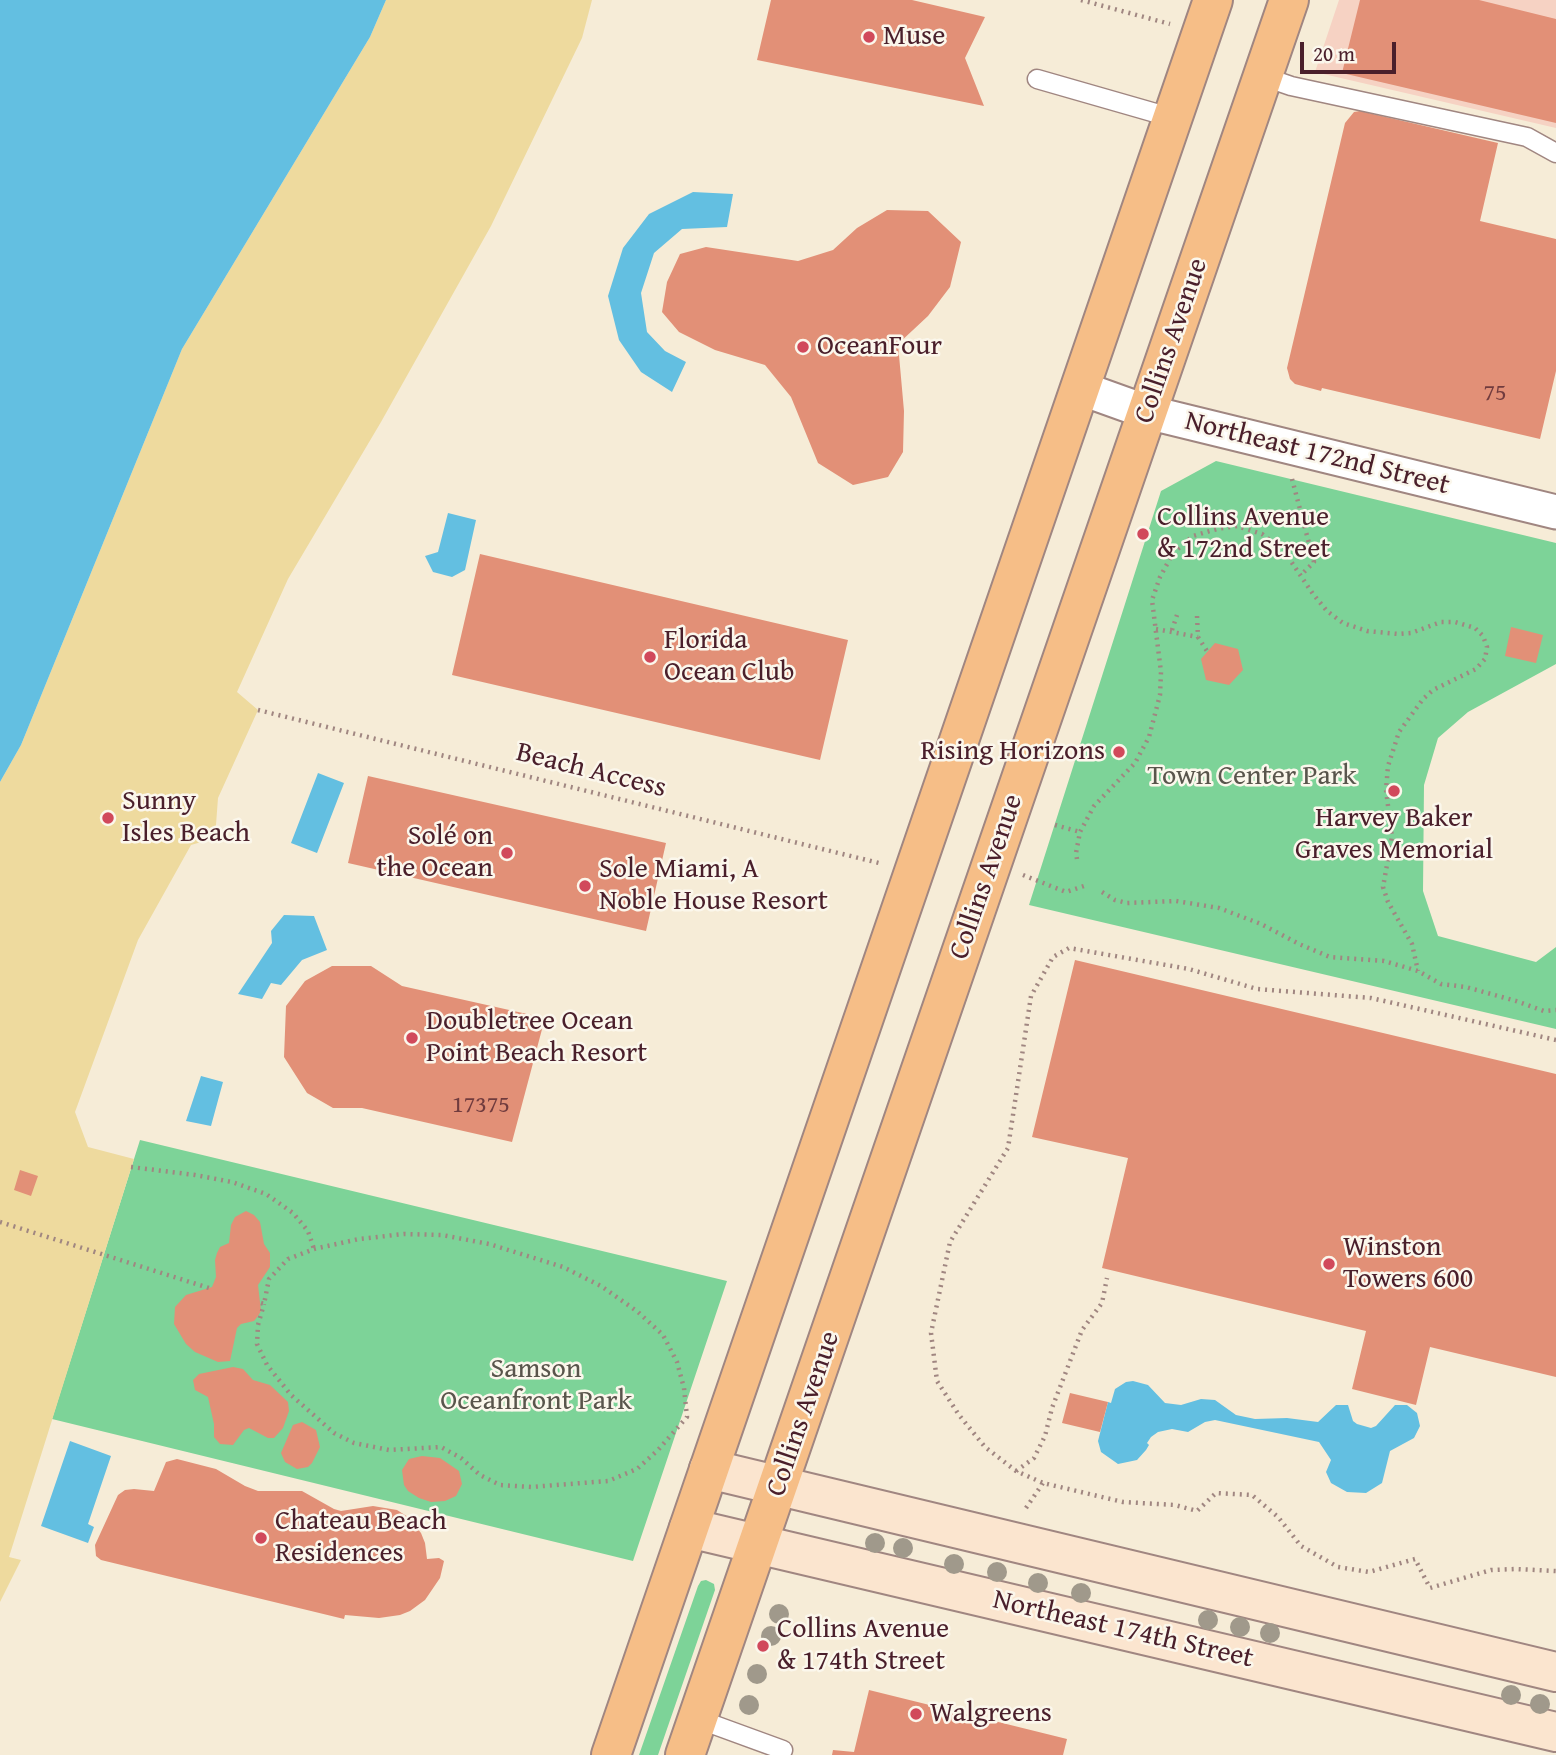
<!DOCTYPE html>
<html>
<head>
<meta charset="utf-8">
<style>
	body { margin:0 }
	#map { position:relative; width:1556px; height:1755px; overflow:hidden; background:#f6ecd7; font-family:"Gentium Book Plus",serif }
	canvas { display:block }
	.scale { position:absolute; left:1300px; top:42px; width:96px; height:32px; box-sizing:border-box; border:4px solid #4a1f2b; border-top:0; padding-left:9px; font-size:21px; line-height:24px; white-space:nowrap; color:#4a1f2b; -webkit-text-stroke:5px #fbf7ec; paint-order:stroke }
</style>
</head>
<body>
<div id="map">
<canvas width="1556" height="1755"></canvas>
<div class="scale">20 m</div>
</div>
<script>
const ctx = document.querySelector('canvas').getContext('2d');
ctx.lineJoin = 'round';
function fillPath(path, color) {
  ctx.fillStyle = color;
  ctx.fill(path, 'evenodd');
}
function poly(rows) {
  const path = new Path2D();
  for (const r of rows) {
    path.moveTo(r[0], r[1]);
    for (let i = 2; i < r.length; i += 2) path.lineTo(r[i], r[i + 1]);
  }
  return path;
}
function strokePath(path, color, width, dash) {
  ctx.strokeStyle = color;
  ctx.lineWidth = width;
  ctx.lineCap = dash ? 'butt' : 'round';
  ctx.setLineDash(dash || []);
  ctx.stroke(path);
}
function label(font, color, halo, rows, align = 'center') {
  ctx.font = font + ' "Gentium Book Plus",serif';
  ctx.lineWidth = 5;
  ctx.setLineDash([]);
  ctx.textBaseline = 'middle';
  ctx.strokeStyle = halo;
  ctx.fillStyle = color;
  for (const [text, x, y, turn = 0] of rows) {
    ctx.save();
    ctx.translate(x, y);
    ctx.rotate((+turn || 0) * Math.PI / 180);
    ctx.textAlign = isNaN(turn) ? turn : align;
    if (halo) ctx.strokeText(text, 0, 0);
    ctx.fillText(text, 0, 0);
    ctx.restore();
  }
}
fillPath(poly([
	[1339,0,1556,0,1556,128,1315,72]
]), '#f6d2c3');
fillPath(poly([
	[1216,461,1556,543,1556,664,1468,712,1438,738,1424,785,1423,891,1438,936,1536,962,1556,947,1556,1029,1029,905,1161,491],
	[140,1140,727,1281,633,1561,52,1419],
	[706,1580,714,1584,715,1590,658,1755,639,1755,698,1586,701,1581]
]), '#7dd398');
fillPath(poly([
	[386,0,592,0,582,38,491,226,381,422,288,579,237,692,258,710,218,798,215,838,191,845,138,940,75,1112,88,1147,134,1159,9,1557,21,1560,0,1602,0,782,21,745,182,349,370,37]
]), '#eeda9e');
fillPath(poly([
	[0,0,386,0,370,37,182,349,21,745,0,782],
	[693,192,733,194,727,227,682,229,654,253,641,293,647,332,665,351,686,362,672,392,641,372,619,340,608,296,623,248,649,214],
	[448,513,476,520,465,570,452,577,433,572,425,556,438,552],
	[318,773,344,783,317,853,291,843],
	[284,915,314,916,327,950,302,960,281,985,271,983,262,999,238,994,272,943,271,931],
	[201,1076,223,1082,211,1126,186,1121],
	[1133,1381,1148,1385,1165,1403,1181,1405,1201,1399,1215,1400,1236,1415,1255,1419,1287,1418,1318,1422,1336,1405,1348,1405,1353,1421,1357,1424,1371,1428,1376,1426,1395,1405,1407,1405,1417,1413,1420,1426,1414,1438,1390,1451,1382,1483,1366,1493,1347,1492,1331,1483,1326,1472,1331,1460,1319,1442,1215,1420,1205,1422,1188,1432,1172,1429,1158,1432,1151,1437,1147,1443,1149,1445,1146,1450,1137,1460,1118,1464,1101,1452,1098,1441,1108,1402,1111,1403,1115,1389,1126,1382],
	[70,1441,111,1456,88,1524,94,1527,88,1543,41,1526]
]), '#63bfe1');
fillPath(poly([
	[771,0,912,0,985,17,965,58,984,106,757,60],
	[1360,0,1479,0,1556,19,1556,123,1342,73],
	[1360,111,1498,143,1480,221,1556,239,1556,371,1540,439,1322,388,1321,391,1295,384,1290,379,1287,368,1345,123,1354,112],
	[887,210,928,211,961,242,950,287,928,316,898,344,904,411,903,452,888,477,853,485,818,463,791,397,765,365,715,350,679,332,662,312,667,282,680,254,706,247,798,261,833,250,857,228],
	[480,554,848,640,820,760,452,675],
	[1511,627,1543,635,1536,663,1505,656],
	[1215,643,1238,649,1243,670,1229,685,1206,680,1201,659],
	[368,776,666,843,646,931,348,863],
	[1075,960,1556,1074,1556,1377,1430,1347,1416,1405,1352,1389,1366,1331,1102,1268,1128,1158,1032,1137],
	[332,966,371,966,402,986,545,1018,512,1142,362,1108,333,1108,307,1093,284,1057,286,1006,305,981],
	[20,1170,38,1176,31,1196,14,1190],
	[246,1211,254,1215,260,1222,264,1244,270,1253,270,1267,258,1285,261,1311,258,1316,254,1321,241,1324,237,1328,230,1361,218,1362,195,1352,186,1344,174,1324,175,1307,186,1295,212,1287,216,1277,215,1260,217,1253,220,1247,229,1243,231,1225,235,1217],
	[233,1367,243,1369,253,1380,270,1385,288,1402,289,1411,283,1428,274,1438,268,1438,249,1428,244,1430,233,1445,220,1444,214,1437,214,1424,208,1397,195,1390,193,1380,199,1374],
	[1070,1393,1108,1402,1100,1432,1062,1423],
	[302,1422,316,1430,320,1447,312,1463,308,1467,297,1469,285,1462,281,1453,293,1425],
	[422,1456,440,1458,459,1471,462,1484,456,1496,445,1501,431,1502,419,1498,408,1491,404,1485,402,1470,409,1459],
	[177,1459,216,1469,245,1486,258,1491,302,1491,334,1509,341,1511,373,1506,397,1510,408,1517,421,1533,425,1543,427,1559,439,1558,444,1561,440,1578,425,1600,410,1611,400,1615,379,1618,345,1615,344,1619,101,1560,96,1556,95,1545,118,1495,125,1490,134,1489,154,1491,166,1462],
	[869,1690,1067,1739,1063,1755,832,1755,833,1750,854,1752]
]), '#e29077');
const lane = poly([
	[1262,76,1291,86,1527,137,1556,153],
	[1037,79,1173,118],
	[698,1719,783,1750]
]);
const street = poly([
	[1080,388,1147,412,1556,512]
]);
const secondary = poly([
	[709,1469,1556,1672],
	[689,1528,1556,1732]
]);
const primary = poly([
	[611,1755,1213,0],
	[685,1755,1289,0]
]);
strokePath(lane, '#a08681', 21);
strokePath(street, '#a08681', 37);
strokePath(secondary, '#a08681', 42);
strokePath(primary, '#a08681', 42);
strokePath(poly([
	[1081,0,1170,24],
	[1292,479,1314,562,1302,574],
	[1197,616,1198,637,1207,651],
	[1156,629,1198,637],
	[1172,630,1177,615],
	[258,710,879,863],
	[1055,825,1080,832],
	[1077,859,1076,853,1080,832,1094,806,1135,763,1149,737,1160,695,1161,672,1152,600,1160,577,1173,553,1193,536,1217,529,1237,526,1262,534,1284,551,1313,594,1327,611,1343,623,1367,631,1398,634,1411,633,1441,622,1455,622,1475,628,1483,636,1487,647,1485,659,1476,669,1433,690,1423,699,1399,732,1388,766,1386,790,1392,837,1383,887,1388,902,1412,944,1418,971],
	[1023,875,1066,892,1084,886],
	[1102,892,1115,900,1127,903,1176,901,1219,908,1261,924,1299,944,1330,957,1384,961,1418,971,1441,984,1466,987,1516,1001,1544,1011,1556,1010],
	[1556,1040,1371,998,1257,989,1189,969,1069,948,1053,957,1031,996,1008,1148,950,1242,931,1333,937,1381,959,1415,985,1447,1016,1471,1043,1483,1123,1502,1175,1505,1197,1511,1216,1493,1252,1495,1278,1517,1301,1546,1338,1567,1369,1572,1415,1559,1430,1588,1491,1570,1516,1569,1556,1571],
	[131,1167,195,1175,232,1182,266,1194,293,1213,308,1231,314,1249],
	[0,1222,209,1288],
	[261,1303,264,1304,269,1279,288,1259,314,1249,359,1239,404,1234,442,1235,489,1244,563,1267,601,1286,638,1312,663,1335,677,1362,684,1388,687,1417,658,1450,637,1469,608,1481,531,1487,500,1485,480,1475,461,1458,441,1447,389,1450,354,1443,334,1433,291,1395,267,1365,257,1344,258,1325,264,1304],
	[1016,1471,1034,1458,1045,1436,1052,1408,1082,1330,1102,1303,1107,1278],
	[1026,1508,1043,1483]
]), '#a08681', 4.5, [2, 5]);
strokePath(lane, '#fff', 18);
strokePath(street, '#fff', 33);
strokePath(secondary, '#fbe5cf', 38);
strokePath(primary, '#f6be87', 38);
ctx.fillStyle = '#a0998b';
for (const [x, y] of [
	[875,1543],
	[903,1548],
	[954,1564],
	[997,1572],
	[1038,1583],
	[1081,1593],
	[779,1614],
	[1208,1620],
	[1240,1627],
	[1270,1633],
	[771,1636],
	[757,1674],
	[1511,1695],
	[1540,1704],
	[749,1705]
]) {
  ctx.beginPath();
  ctx.arc(x, y, 10, 0, 2 * Math.PI);
  ctx.fill();
}
for (const [x, y, r, color] of [
	[869,37,7,"#d1495b"],
	[803,347,7,"#d1495b"],
	[1143,534,7,"#d1495b"],
	[650,657,7,"#d1495b"],
	[1119,752,7,"#d1495b"],
	[1394,791,7,"#d1495b"],
	[108,818,7,"#d1495b"],
	[507,853,7,"#d1495b"],
	[585,886,7,"#d1495b"],
	[412,1038,7,"#d1495b"],
	[1329,1264,7,"#d1495b"],
	[261,1538,7,"#d1495b"],
	[763,1646,7,"#d1495b"],
	[916,1714,7,"#d1495b"]
]) {
  const dot = new Path2D();
  dot.arc(x, y, r, 0, 2 * Math.PI);
  ctx.fillStyle = color;
  ctx.fill(dot);
  strokePath(dot, '#fbf7ec', 2.5);
}
label('24px', '#703b3e', null, [
	["75",1495,394],
	["17375",481,1106]
]);
label('28px', '#4a1f2b', '#fbf7ec', [
	["Muse",883,37],
	["OceanFour",817,347],
	["Collins Avenue",1157,518],
	["& 172nd Street",1157,550],
	["Florida",664,641],
	["Ocean Club",664,673],
	["Rising Horizons",1105,752,"right"],
	["Sunny",122,802],
	["Isles Beach",122,834],
	["Harvey Baker",1394,819,"center"],
	["Graves Memorial",1394,851,"center"],
	["Solé on",493,837,"right"],
	["the Ocean",493,869,"right"],
	["Sole Miami, A",599,870],
	["Noble House Resort",599,902],
	["Doubletree Ocean",426,1022],
	["Point Beach Resort",426,1054],
	["Winston",1343,1248],
	["Towers 600",1343,1280],
	["Chateau Beach",275,1522],
	["Residences",275,1554],
	["Collins Avenue",777,1630],
	["& 174th Street",777,1662],
	["Walgreens",930,1714]
], 'left');
label('28px', '#4a1f2b', '#fbf7ec', [
	["Collins Avenue",1172,341,-71],
	["Northeast 172nd Street",1317,454,14],
	["Beach Access",591,771,14],
	["Collins Avenue",987,877,-71],
	["Collins Avenue",804,1414,-71],
	["Northeast 174th Street",1123,1630,13]
]);
label('28px', '#59554c', '#fbf7ec', [
	["Town Center Park",1252,777],
	["Samson",536,1370],
	["Oceanfront Park",536,1402]
]);
</script>
</body>
</html>
